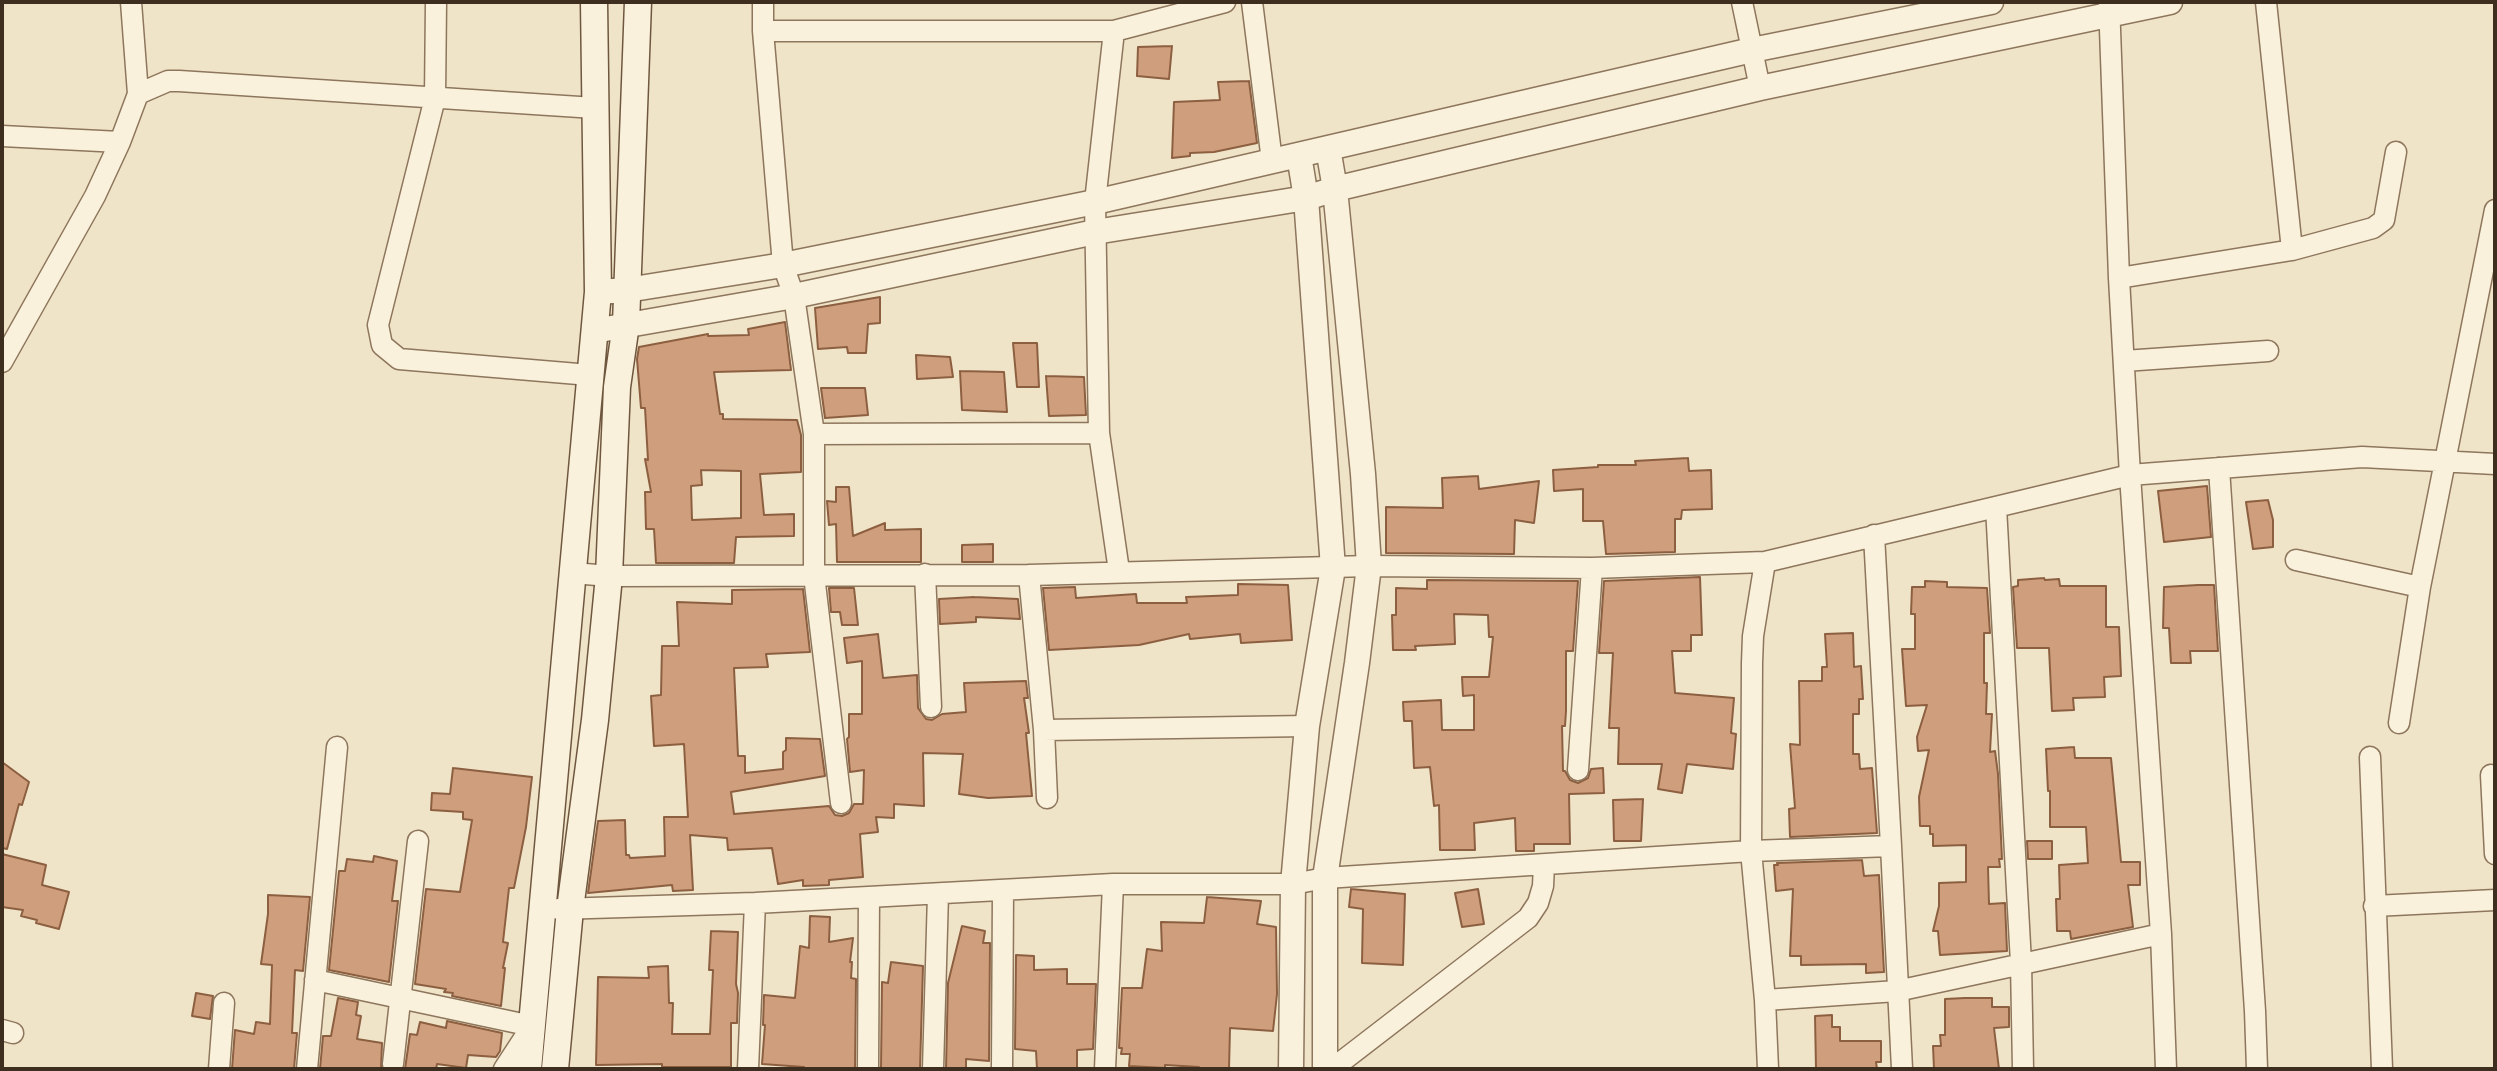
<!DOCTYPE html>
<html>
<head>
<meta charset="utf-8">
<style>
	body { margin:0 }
	#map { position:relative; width:2497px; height:1071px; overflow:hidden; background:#f0e4c8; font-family:"PT Serif",serif }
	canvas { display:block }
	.frame { position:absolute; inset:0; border:4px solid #3d2e20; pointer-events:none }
</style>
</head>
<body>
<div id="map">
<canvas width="2497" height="1071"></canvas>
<div class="frame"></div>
</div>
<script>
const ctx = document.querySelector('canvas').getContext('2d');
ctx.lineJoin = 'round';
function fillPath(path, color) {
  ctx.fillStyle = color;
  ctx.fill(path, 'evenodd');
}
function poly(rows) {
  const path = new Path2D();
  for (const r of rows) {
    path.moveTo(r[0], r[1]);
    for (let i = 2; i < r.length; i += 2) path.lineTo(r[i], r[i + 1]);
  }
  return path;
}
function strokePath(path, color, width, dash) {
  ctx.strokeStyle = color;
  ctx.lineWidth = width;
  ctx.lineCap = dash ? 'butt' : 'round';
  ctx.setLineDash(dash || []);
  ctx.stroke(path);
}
const building = poly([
	[1172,46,1169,79,1137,76,1138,47,1172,46],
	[1249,81,1257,143,1214,152,1190,153,1190,156,1172,158,1174,102,1220,100,1218,82,1249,81],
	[880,297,880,323,868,324,866,353,848,353,847,347,818,349,815,308,880,297],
	[785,322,791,370,714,372,720,414,723,414,723,419,797,420,801,435,801,472,760,474,764,515,794,514,794,536,736,537,734,563,656,563,654,529,646,529,645,492,651,492,645,459,648,460,645,408,641,408,637,359,639,347,708,334,708,336,749,335,748,329,785,322],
	[701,470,741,471,741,518,692,520,691,486,702,485,701,470],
	[1013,343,1037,343,1039,387,1017,387,1013,343],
	[916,355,950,357,953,377,917,379,916,355],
	[960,371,1004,372,1007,412,962,410,960,371],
	[1046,376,1084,377,1086,415,1049,416,1046,376],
	[821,388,865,388,868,415,825,418,821,388],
	[1688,458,1689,471,1711,470,1712,509,1682,510,1681,519,1675,519,1675,552,1606,554,1603,521,1583,521,1583,489,1554,491,1553,470,1598,467,1598,465,1636,465,1635,461,1688,458],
	[1478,476,1479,489,1539,481,1534,523,1515,520,1514,554,1386,553,1386,507,1443,508,1442,478,1478,476],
	[2207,486,2211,537,2164,542,2158,491,2207,486],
	[836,487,849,487,853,536,885,523,885,530,921,529,921,562,837,562,836,524,829,525,827,501,836,502,836,487],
	[2268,500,2273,520,2273,547,2253,549,2246,502,2268,500],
	[993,544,993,562,962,562,962,545,993,544],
	[1700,577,1702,635,1691,635,1691,651,1672,651,1675,693,1734,698,1731,733,1736,734,1733,769,1687,764,1682,793,1658,789,1662,764,1618,764,1619,728,1609,728,1613,653,1599,653,1604,581,1700,577],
	[2044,578,2045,580,2059,579,2060,586,2106,586,2106,627,2119,627,2121,676,2104,677,2105,697,2073,698,2074,710,2052,711,2049,648,2017,648,2013,587,2018,586,2018,580,2044,578],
	[1427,580,1578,581,1573,651,1566,651,1566,711,1565,726,1562,726,1563,771,1565,771,1570,780,1578,783,1588,778,1591,769,1603,768,1604,793,1569,794,1570,844,1534,844,1534,851,1516,851,1515,818,1474,823,1475,850,1440,850,1439,805,1434,806,1430,767,1414,768,1412,721,1404,721,1403,702,1441,700,1442,730,1474,730,1474,695,1463,696,1462,677,1489,677,1493,637,1489,637,1488,615,1454,614,1455,644,1415,646,1416,650,1393,650,1392,615,1396,615,1396,588,1427,589,1427,580],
	[1925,581,1947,582,1947,587,1987,588,1990,633,1984,633,1984,683,1987,683,1986,714,1992,714,1990,752,1995,751,1998,774,2002,859,1999,859,2000,867,1988,867,1989,904,2005,903,2007,951,1940,955,1938,931,1933,931,1939,906,1939,883,1966,882,1966,845,1933,846,1933,834,1930,834,1930,826,1920,826,1919,797,1929,750,1918,751,1917,737,1927,705,1906,706,1902,649,1915,649,1915,614,1911,614,1912,587,1925,587,1925,581],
	[1238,584,1288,585,1292,640,1241,643,1240,634,1190,639,1189,634,1139,645,1049,650,1043,588,1075,587,1076,598,1136,594,1137,603,1187,603,1186,597,1238,595,1238,584],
	[2198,585,2214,585,2218,651,2190,651,2191,663,2171,663,2169,628,2163,628,2164,587,2198,585],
	[829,588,854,588,858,625,842,625,840,612,831,612,829,588],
	[803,589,810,652,766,654,768,667,734,668,738,756,745,756,745,773,783,769,783,752,786,750,786,738,820,739,825,776,731,792,734,814,829,806,835,815,842,816,849,813,854,804,863,804,864,770,850,772,847,739,849,737,849,714,862,714,862,661,847,663,844,638,878,634,883,678,917,675,918,708,926,719,932,720,942,714,966,712,964,683,1026,681,1028,698,1024,698,1029,733,1026,733,1032,796,988,798,959,794,963,754,923,753,924,806,894,804,894,818,876,817,878,832,860,834,863,877,829,880,829,885,803,886,803,880,778,884,772,848,728,850,727,838,690,835,693,890,673,891,672,885,588,893,598,821,625,820,626,855,629,855,630,858,665,856,664,817,688,817,684,744,654,746,651,696,661,695,662,646,679,646,677,602,732,604,732,590,803,589],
	[974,597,1018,599,1020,619,976,617,976,622,940,624,939,599,974,597],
	[1853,633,1854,667,1861,666,1863,699,1859,699,1859,714,1853,714,1853,754,1859,754,1860,769,1872,768,1877,833,1790,837,1789,809,1795,808,1790,744,1800,745,1799,681,1822,681,1822,667,1827,667,1825,634,1853,633],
	[2074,747,2075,758,2111,758,2121,862,2140,862,2140,885,2128,885,2133,927,2071,939,2070,931,2057,931,2056,899,2060,899,2059,865,2088,863,2086,827,2050,827,2050,791,2048,791,2046,749,2074,747],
	[2,762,29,782,22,805,19,804,7,849,2,848,2,762],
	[453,768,532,777,526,827,514,888,509,888,503,942,508,943,503,968,505,968,501,1006,452,996,453,993,444,992,446,989,415,984,426,889,460,892,472,820,463,819,463,812,431,810,432,793,450,794,453,768],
	[1643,799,1641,841,1614,841,1613,800,1643,799],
	[2027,841,2052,841,2052,859,2028,859,2027,841],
	[2,854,46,865,42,885,69,892,59,929,36,923,37,920,21,916,23,910,2,907,2,854],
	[374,856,397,861,392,901,398,901,389,982,329,970,339,871,345,871,347,859,373,862,374,856],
	[1862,860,1864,876,1879,875,1884,972,1866,973,1866,964,1801,965,1801,956,1790,956,1793,889,1776,891,1774,865,1778,865,1777,863,1862,860],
	[1351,889,1405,894,1403,965,1362,963,1363,909,1349,907,1351,889],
	[1478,889,1484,924,1462,927,1455,893,1478,889],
	[268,895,310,897,303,971,295,970,292,1033,297,1033,294,1069,232,1069,235,1030,254,1034,256,1022,270,1024,272,965,261,964,268,914,268,895],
	[1207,897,1261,901,1257,924,1276,927,1277,994,1273,1031,1230,1028,1229,1069,1199,1069,1199,1067,1165,1065,1165,1068,1129,1066,1130,1054,1121,1054,1122,1048,1119,1048,1122,988,1142,988,1147,949,1162,951,1161,922,1204,923,1207,897],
	[810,916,830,917,829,942,853,938,850,962,852,962,851,978,856,979,855,1069,804,1069,804,1067,762,1064,765,1025,763,1025,764,995,795,998,800,946,809,948,810,916],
	[962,926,985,931,983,943,990,943,989,1061,966,1059,966,1069,946,1069,948,983,962,926],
	[711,931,738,932,736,984,738,993,737,1023,731,1023,731,1067,662,1067,662,1064,596,1065,598,977,649,978,648,967,668,966,669,1003,673,1003,672,1034,710,1034,713,970,709,970,711,931],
	[1016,955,1034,956,1034,970,1067,969,1067,984,1096,984,1093,1049,1077,1050,1077,1069,1037,1069,1036,1051,1015,1049,1016,955],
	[891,962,923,966,920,1069,881,1069,882,982,888,983,891,962],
	[196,993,213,996,210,1019,192,1016,196,993],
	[338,998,358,1002,356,1015,361,1016,357,1039,382,1043,381,1069,320,1069,323,1036,331,1036,338,998],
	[1965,998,1992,998,1992,1007,2009,1007,2009,1027,1994,1028,1999,1069,1934,1069,1933,1046,1941,1046,1940,1035,1945,1035,1945,999,1965,998],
	[1832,1015,1832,1027,1840,1027,1840,1041,1881,1041,1881,1062,1876,1062,1877,1069,1816,1069,1815,1016,1832,1015],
	[447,1021,502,1033,500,1051,496,1057,468,1055,466,1068,437,1064,436,1069,405,1069,410,1034,417,1035,420,1022,446,1028,447,1021]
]);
fillPath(building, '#cf9f7d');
strokePath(building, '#8d5f41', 2);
const minor = poly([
	[436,2,435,98,378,325,382,345,399,359,590,375],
	[763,2,763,31,783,265,794,296,814,434,814,575,841,803],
	[1252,2,1272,161],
	[1742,2,1760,88],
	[2109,2,2119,278,2130,475,2161,934,2166,1069],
	[2266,2,2292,250],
	[763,31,1114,31,1225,2],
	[138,94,168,81,179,81,595,108],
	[2,136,120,142],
	[2119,278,2292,250,2373,228,2384,220,2396,152],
	[2124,361,2268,351],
	[2,362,95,196,120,142,138,94,131,2],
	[1099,433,1119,571],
	[814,434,1099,433,1095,202,1114,31],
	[2219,468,2255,1011,2257,1069],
	[1996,507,2021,963,2023,1069],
	[1874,535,1891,846],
	[2296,560,2420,587],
	[1765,562,1753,636,1752,663,1751,851,1765,1000,1768,1069],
	[573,573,609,576,1029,575,1369,566,1592,568,1765,562,2130,475,2362,457,2495,464],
	[925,574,931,707],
	[1029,575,1044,730,1047,798],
	[2399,723,2420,587,2495,210],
	[1044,730,1307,726],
	[2370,757,2382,1069],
	[1578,770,1592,568],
	[2491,775,2495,854],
	[2374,906,2495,900],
	[558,909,755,903,1113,884,1293,884,1325,878,1751,851,1891,846,1902,1069],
	[315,980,532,1026,504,1069],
	[1765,1000,1897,991,2161,934],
	[2,1030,13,1033],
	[393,1064,418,841],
	[219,1069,224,1003],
	[307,1069,337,747],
	[748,1069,755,903],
	[868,1069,869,897],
	[933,1069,938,894],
	[1002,1069,1003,890],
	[1105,1069,1113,884],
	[1332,1069,1528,918,1538,903,1543,886,1544,865]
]);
const tertiary = poly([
	[598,292,627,290,783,265,1095,202,1752,50,1991,2],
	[594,331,794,296,1095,232,1306,198,1335,189,1760,88,2170,2],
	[1291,1069,1293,884,1307,726,1333,568,1306,198,1299,155],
	[1325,1069,1325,878,1357,663,1369,566,1363,474,1335,189,1328,148]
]);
const secondary = poly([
	[528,1069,598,292,594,2],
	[555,1069,570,909,595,720,609,576,617,387,626,324,638,2]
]);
strokePath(minor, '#8d765c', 23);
strokePath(tertiary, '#8d765c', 27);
strokePath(secondary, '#6f573f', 29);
strokePath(minor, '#faf1dc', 20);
strokePath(tertiary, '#faf1dc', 24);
strokePath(secondary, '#faf1dc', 26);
</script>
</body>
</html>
